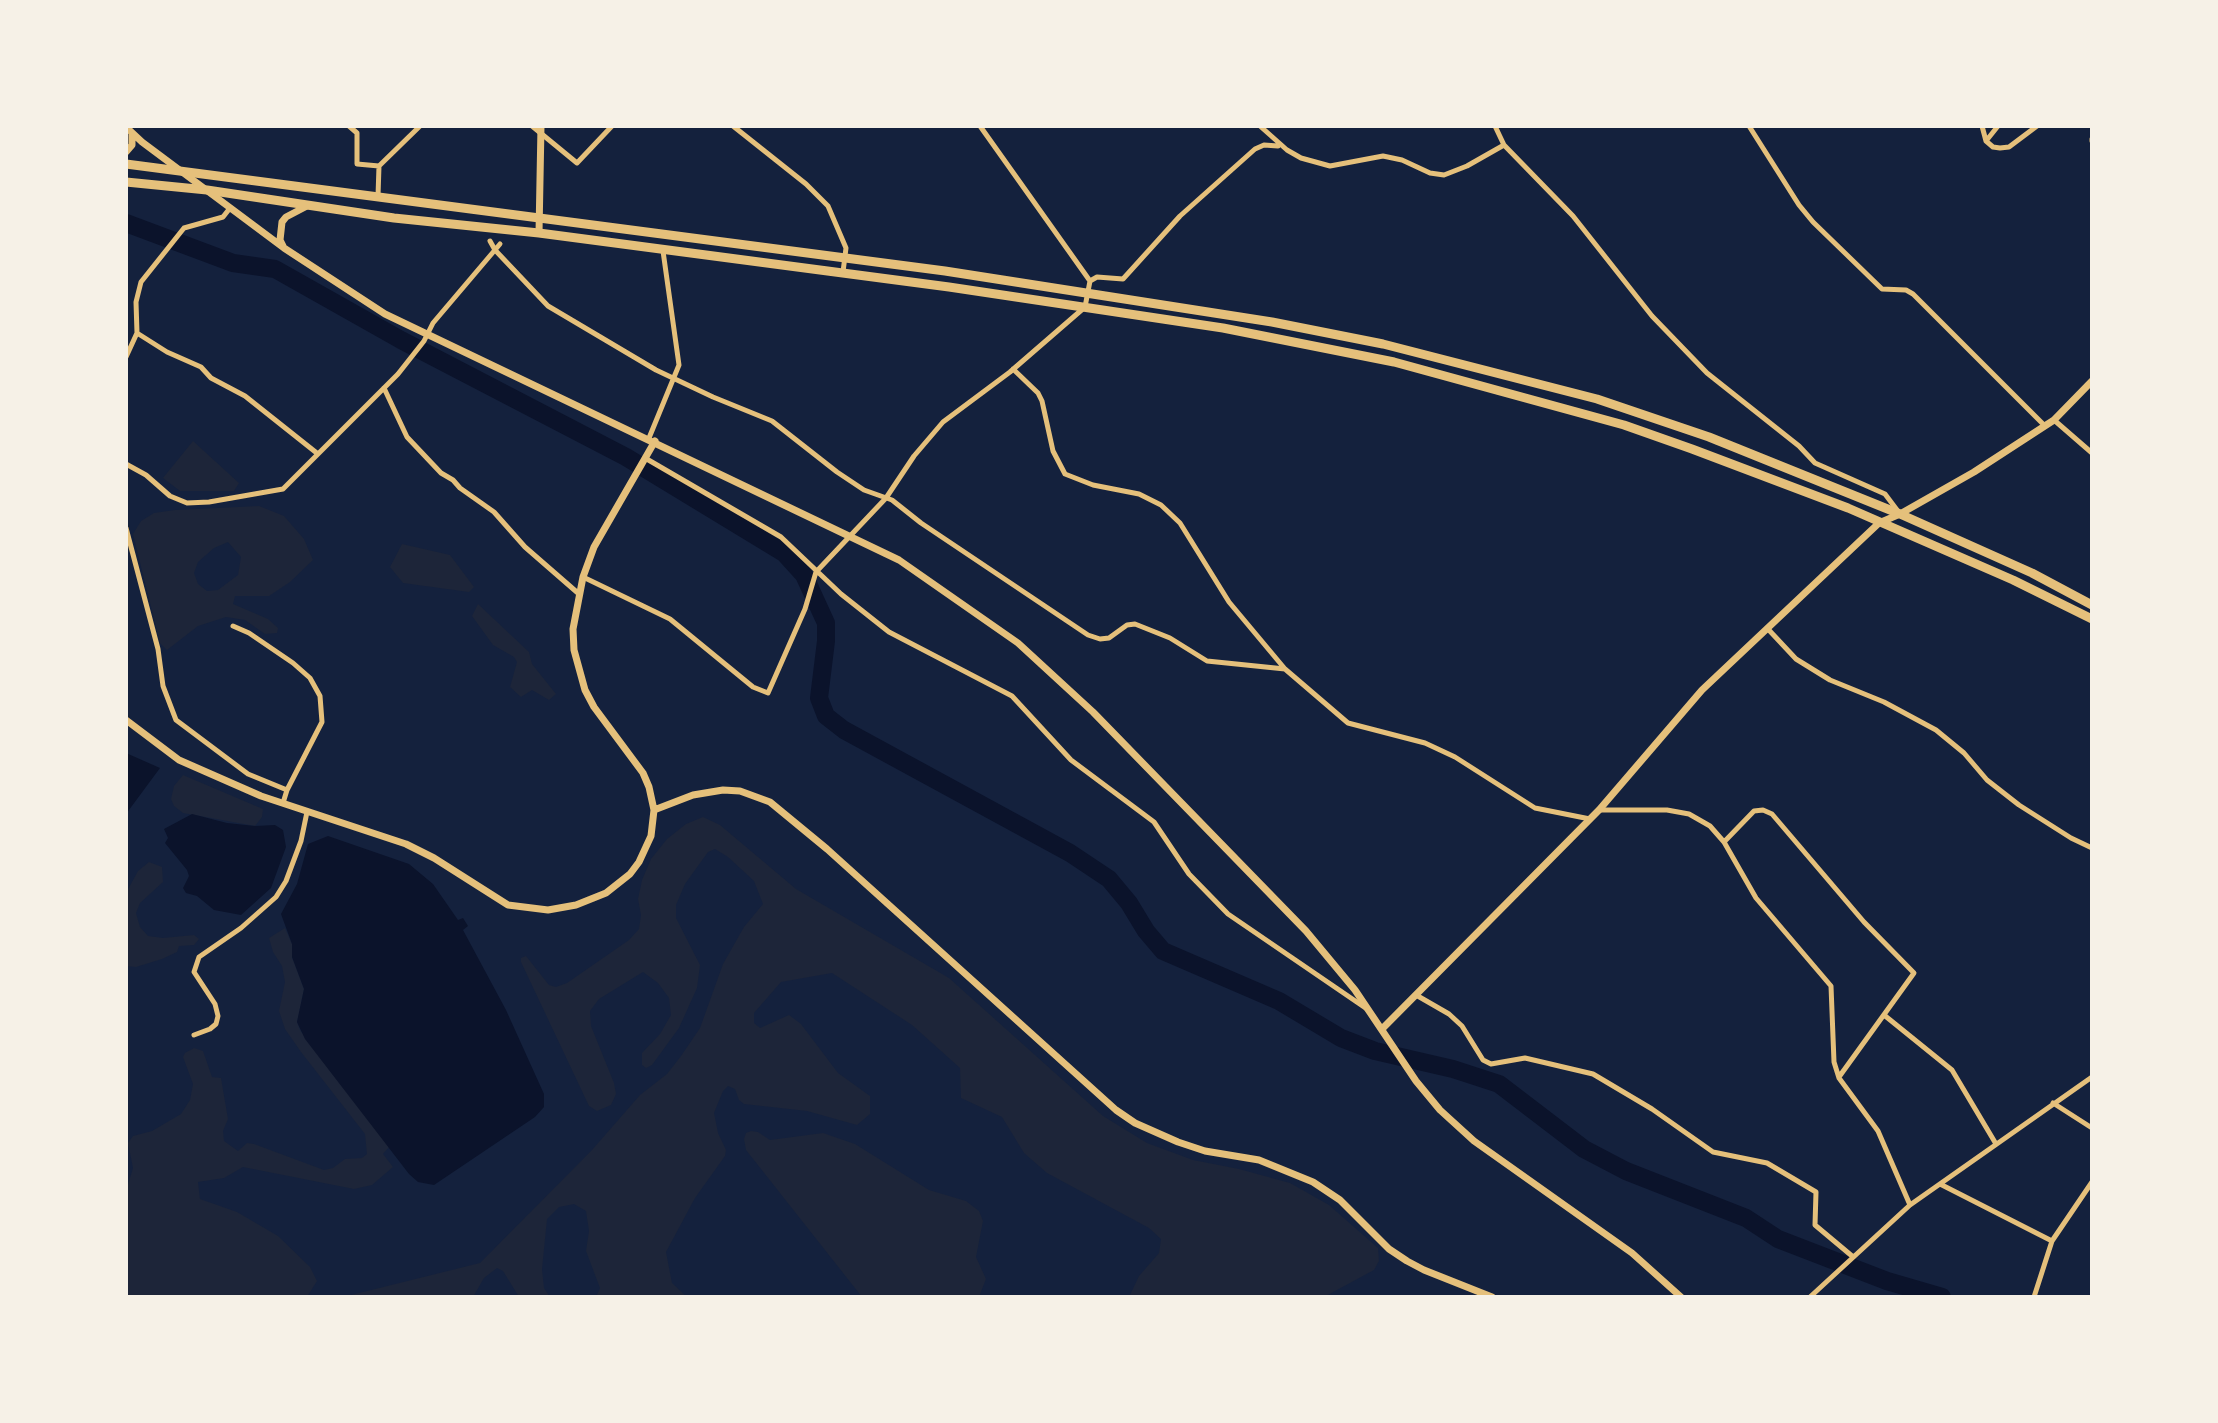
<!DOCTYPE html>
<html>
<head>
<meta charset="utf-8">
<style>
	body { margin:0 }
	#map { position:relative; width:2218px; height:1423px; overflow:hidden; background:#14213d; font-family:Figtree,sans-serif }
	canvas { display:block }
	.frame { position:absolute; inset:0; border:128px solid #f6f1e7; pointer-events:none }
</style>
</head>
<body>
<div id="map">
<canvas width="2218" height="1423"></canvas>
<div class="frame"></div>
</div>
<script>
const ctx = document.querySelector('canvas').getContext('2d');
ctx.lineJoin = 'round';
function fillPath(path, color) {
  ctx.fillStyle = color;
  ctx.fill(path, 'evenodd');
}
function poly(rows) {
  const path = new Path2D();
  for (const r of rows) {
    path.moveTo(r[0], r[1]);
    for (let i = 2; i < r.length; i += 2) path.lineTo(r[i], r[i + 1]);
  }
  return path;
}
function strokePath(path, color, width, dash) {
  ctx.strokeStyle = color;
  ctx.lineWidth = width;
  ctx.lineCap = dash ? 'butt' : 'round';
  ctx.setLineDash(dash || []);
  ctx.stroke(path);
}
fillPath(poly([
	[193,441,239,483,234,491,180,491,163,478],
	[259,506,284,516,304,539,313,560,290,582,269,596,235,596,233,604,268,619,278,628,277,633,265,634,245,620,226,617,198,626,167,650,160,643,133,534,141,521,154,513,175,510],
	[228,542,241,557,238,575,218,590,207,591,198,584,194,573,198,562,214,548],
	[402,544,450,555,474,587,469,592,403,583,390,567],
	[478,604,529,652,532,664,556,694,549,700,532,690,521,697,510,687,517,662,514,657,493,645,472,616],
	[183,775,263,809,262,817,255,826,183,813,174,806,171,799,174,786],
	[703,817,720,825,796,889,949,978,1103,1116,1147,1143,1193,1160,1239,1169,1290,1183,1329,1205,1378,1248,1379,1261,1374,1270,1324,1297,1129,1297,1139,1276,1159,1253,1161,1239,1149,1228,1047,1173,1024,1153,1002,1117,961,1098,960,1068,912,1025,832,973,781,982,754,1013,754,1023,760,1028,789,1015,801,1024,838,1073,870,1096,870,1114,857,1125,807,1111,744,1104,739,1100,735,1089,728,1086,723,1091,714,1113,718,1133,726,1150,725,1156,695,1198,666,1252,672,1283,687,1297,596,1297,600,1288,586,1251,589,1231,586,1211,574,1204,559,1207,547,1219,542,1269,544,1288,550,1297,519,1297,503,1271,497,1268,484,1278,473,1297,343,1297,480,1263,592,1150,640,1095,667,1074,681,1056,700,1028,723,964,744,927,763,904,754,881,728,857,715,849,708,852,685,884,676,905,676,918,700,965,697,988,679,1028,652,1065,646,1068,642,1065,642,1053,660,1034,671,1015,669,998,658,983,643,972,599,999,590,1011,591,1026,614,1083,616,1094,611,1105,597,1111,589,1106,521,962,521,958,526,956,549,985,556,987,567,983,629,940,639,929,641,915,638,899,642,880,651,859,667,839,686,824],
	[149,862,162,867,163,882,140,903,136,913,140,927,148,936,163,938,194,935,199,939,194,945,179,946,177,952,162,959,136,967,126,966,126,893,138,871],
	[285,928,292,944,292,957,304,989,297,1022,300,1030,389,1147,383,1154,393,1167,372,1185,354,1189,243,1167,224,1178,198,1182,200,1199,237,1212,278,1236,310,1267,317,1281,307,1297,126,1297,126,1191,133,1168,128,1143,133,1136,152,1131,181,1114,190,1100,193,1084,183,1057,185,1053,194,1048,203,1051,212,1077,221,1078,228,1119,223,1131,224,1141,238,1151,247,1143,254,1144,324,1170,333,1168,345,1159,362,1158,367,1154,365,1134,301,1052,285,1029,279,1011,285,982,282,966,273,952,269,938],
	[751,1131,758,1132,770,1140,823,1133,855,1144,929,1190,966,1201,979,1211,983,1221,976,1257,986,1279,979,1297,862,1297,746,1150,744,1139,746,1133]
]), '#1d2539');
fillPath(poly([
	[126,753,160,768,126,814],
	[192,814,227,823,255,826,275,825,283,830,286,847,271,888,241,915,214,910,197,896,186,893,183,888,189,876,187,870,165,843,168,838,164,829],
	[328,836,409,864,433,884,458,920,463,918,468,926,463,930,506,1010,544,1094,544,1107,535,1117,434,1185,418,1182,409,1174,305,1039,297,1022,304,989,292,957,292,944,281,914,297,884,308,844]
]), '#0b132b');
strokePath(poly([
	[126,223,233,263,275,269,401,340,626,457,784,553,804,575,826,623,826,641,819,698,826,716,844,730,1070,853,1109,879,1129,903,1146,931,1163,951,1279,1001,1341,1038,1375,1051,1453,1069,1499,1084,1584,1149,1626,1171,1746,1218,1778,1239,1887,1281,1942,1297]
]), '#0b132b', 18);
strokePath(poly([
	[349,126,357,133,357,164,379,166],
	[532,126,577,163,612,126],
	[733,126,806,184,828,206,846,248,843,272],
	[1260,126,1287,150,1301,158,1330,166,1383,156,1402,160,1430,173,1444,175,1467,166,1504,145],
	[1495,126,1504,145,1573,216,1652,316,1707,373,1799,446,1815,463,1885,494,1897,510],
	[1749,126,1799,205,1813,222,1882,289,1906,290,1913,294,2045,426],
	[1982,126,1986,141,1993,147,2000,148,2009,147,2037,126],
	[2092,139,2092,141],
	[1986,141,1998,126],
	[378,196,379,166,420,126],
	[490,241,495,250,548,306,656,370,713,397,772,421,837,472,864,490,892,500,921,523,1088,635,1100,639,1109,638,1127,625,1135,624,1170,638,1207,661,1285,669,1348,723,1425,743,1455,757,1535,808,1590,819],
	[1090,281,1097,277,1123,279,1180,216,1255,149,1264,145,1278,146],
	[137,333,167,352,201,367,211,378,245,396,318,454],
	[126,357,137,333,136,302,141,282,184,228,223,217,230,208],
	[1013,369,1038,393,1042,401,1053,451,1065,474,1093,485,1139,494,1161,505,1180,523,1229,602,1285,669],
	[384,388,407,437,441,473,453,480,460,488,494,512,525,547,579,594],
	[2054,420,2092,453],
	[649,438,679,365,663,251],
	[645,458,781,537,841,594,889,632,1012,696,1071,760,1154,822,1189,874,1228,914,1367,1009],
	[126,464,146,475,170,496,187,503,209,502,283,489,398,374,424,341,433,323,500,244],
	[126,528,158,649,163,686,176,720,248,774,287,790,283,803],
	[583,577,670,619,753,687,768,693,805,609,816,572,886,498,914,456,943,422,1010,372,1085,307,1090,281,980,126],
	[233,626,249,633,293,663,310,678,320,696,322,722,287,790],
	[1767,628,1796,659,1830,680,1884,702,1936,730,1964,753,1987,780,2019,805,2071,838,2092,848],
	[1599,810,1667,810,1689,814,1710,826,1724,842,1756,898,1831,986,1834,1062,1839,1078,1878,1131,1910,1205],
	[1724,842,1754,811,1763,810,1772,814,1864,922,1914,973,1839,1077],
	[1416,995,1449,1014,1462,1026,1483,1060,1491,1064,1525,1058,1593,1074,1652,1109,1713,1152,1767,1163,1816,1192,1815,1225,1852,1256],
	[1884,1015,1952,1070,1996,1144],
	[194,1035,210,1029,216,1024,218,1016,215,1004,194,972,199,957,241,928,276,897,286,881,301,841,307,812],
	[2053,1103,2092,1128],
	[1940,1184,2052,1241],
	[1810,1297,1910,1205,2092,1077],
	[2034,1297,2052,1241,2092,1182]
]), '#e5c07b', 5);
strokePath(poly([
	[539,233,541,126],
	[126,720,179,760,261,796,406,844,434,858,508,905,548,910,576,905,606,893,630,874,639,862,651,836,654,810,649,787,643,773,594,707,585,690,574,650,573,629,583,577,594,547,655,441],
	[654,810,693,795,723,790,740,791,770,802,827,849,1116,1110,1135,1123,1178,1142,1205,1151,1259,1160,1313,1182,1340,1200,1389,1249,1407,1261,1424,1270,1492,1297],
	[1383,1028,1599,810,1702,690,1879,523,1900,514,1974,472,2054,420,2092,381]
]), '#e5c07b', 7);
strokePath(poly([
	[126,127,142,142,284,248,385,314,899,560,1018,643,1093,712,1306,931,1355,990,1416,1081,1440,1110,1474,1141,1632,1253,1681,1297],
	[126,152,132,145,132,134],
	[283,246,280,240,282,222,286,217,307,206]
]), '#e5c07b', 7);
strokePath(poly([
	[126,164,945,271,1272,322,1383,344,1597,399,1709,437,1900,514,2032,573,2092,605],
	[126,182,207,190,394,218,539,233,949,287,1223,328,1394,362,1624,425,1692,449,1848,508,2013,580,2092,619]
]), '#e5c07b', 9);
</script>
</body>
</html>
